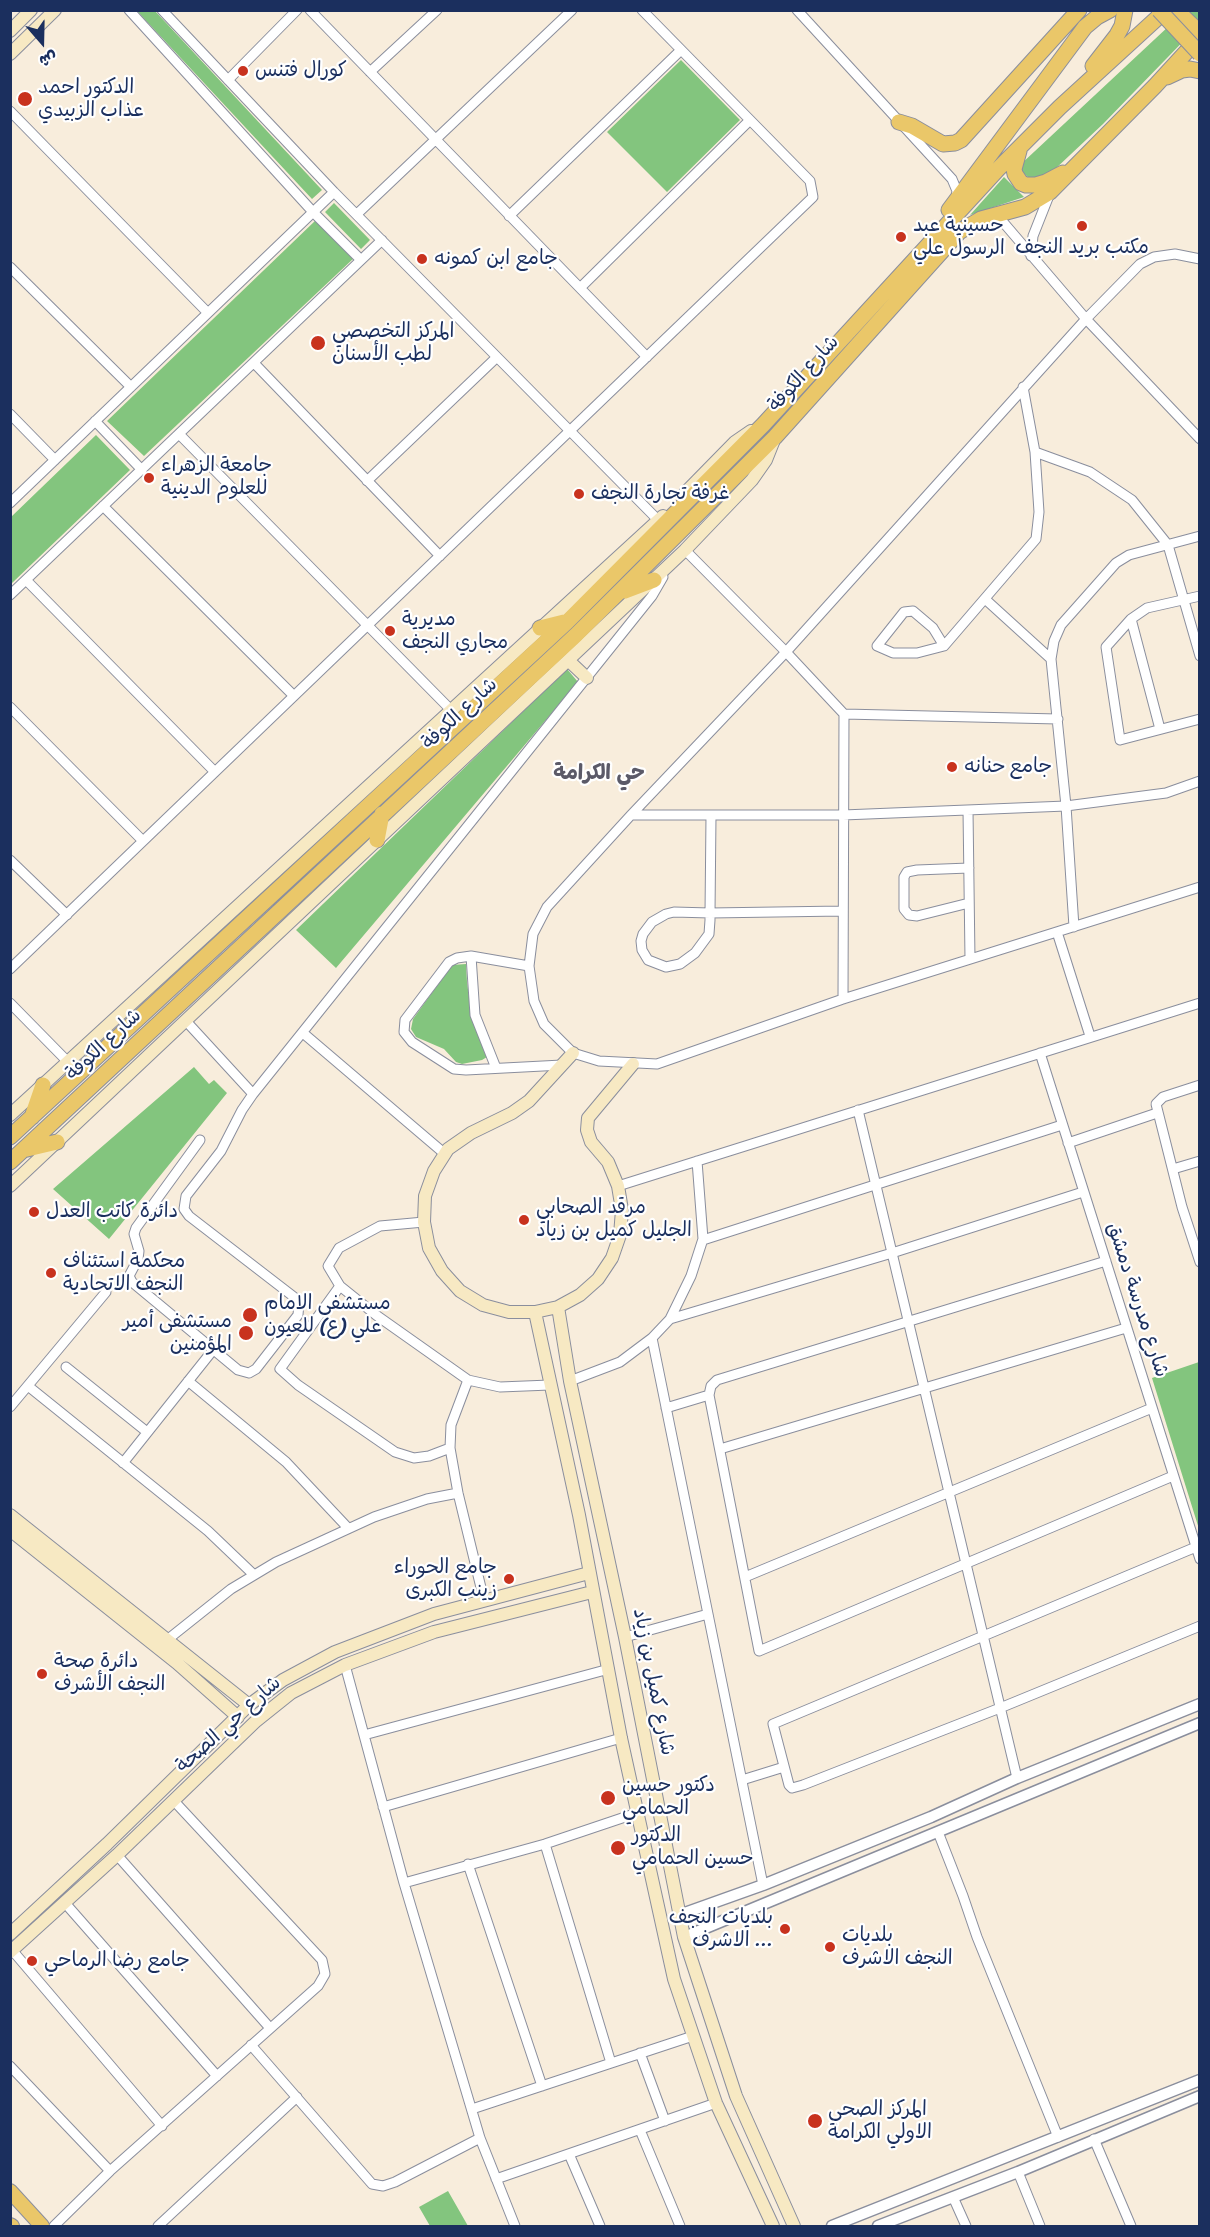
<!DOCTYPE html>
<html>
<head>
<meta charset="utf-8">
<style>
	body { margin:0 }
	#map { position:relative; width:1210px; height:2237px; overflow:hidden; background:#f8eddc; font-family:Sriracha,"Playpen Sans Arabic",sans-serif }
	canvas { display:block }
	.frame { position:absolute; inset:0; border:12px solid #1b2f5e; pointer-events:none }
	.north { position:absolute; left:12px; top:12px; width:60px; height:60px; -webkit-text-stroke:4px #fff; paint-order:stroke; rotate:160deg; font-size:16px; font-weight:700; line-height:24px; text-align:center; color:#1b2f5e }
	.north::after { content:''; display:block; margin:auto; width:21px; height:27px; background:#1b2f5e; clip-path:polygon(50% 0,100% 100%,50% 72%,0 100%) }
</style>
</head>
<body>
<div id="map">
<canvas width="1210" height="2237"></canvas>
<div class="frame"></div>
<div class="north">ش</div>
</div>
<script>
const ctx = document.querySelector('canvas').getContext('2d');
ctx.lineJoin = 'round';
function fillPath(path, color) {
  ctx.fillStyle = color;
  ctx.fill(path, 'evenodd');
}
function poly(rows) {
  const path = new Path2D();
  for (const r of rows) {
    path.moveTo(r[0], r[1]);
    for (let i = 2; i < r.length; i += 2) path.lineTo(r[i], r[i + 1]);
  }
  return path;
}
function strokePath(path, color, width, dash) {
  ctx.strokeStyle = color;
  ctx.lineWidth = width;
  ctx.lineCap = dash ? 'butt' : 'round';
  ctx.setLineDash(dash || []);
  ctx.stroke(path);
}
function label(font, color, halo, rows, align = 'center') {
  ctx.font = font + ' Sriracha,"Playpen Sans Arabic",sans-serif';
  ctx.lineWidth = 4.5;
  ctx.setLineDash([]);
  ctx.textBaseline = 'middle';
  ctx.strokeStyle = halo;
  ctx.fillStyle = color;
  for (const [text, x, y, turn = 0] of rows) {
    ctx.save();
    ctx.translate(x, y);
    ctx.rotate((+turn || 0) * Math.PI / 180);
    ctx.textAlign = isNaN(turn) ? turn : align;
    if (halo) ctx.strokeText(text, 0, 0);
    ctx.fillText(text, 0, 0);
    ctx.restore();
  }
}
fillPath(poly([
	[137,11,155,11,322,190,312,199],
	[1185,11,1199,11,1199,25,1103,124,1053,171,1037,178,1029,178,1022,172,1020,165],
	[681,60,740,120,667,192,607,132],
	[1004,177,1024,197,970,215],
	[334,203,370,240,361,249,325,212],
	[316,220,354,258,144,456,107,421],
	[96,435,130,470,11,584,11,517],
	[567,669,578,682,336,968,296,930],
	[466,964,467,982,472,1020,487,1057,482,1060,462,1064,456,1062,444,1049,416,1037,411,1029,413,1019,452,965],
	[194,1067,209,1084,214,1080,227,1093,109,1239,53,1189],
	[1199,1362,1200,1362,1199,1529,1152,1378],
	[448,2191,468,2226,430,2226,419,2207]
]), '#83c57e');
const minor = poly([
	[129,10,313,212,361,260],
	[162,10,334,192,658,520],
	[310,10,647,357],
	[797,10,952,179,957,191,956,199],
	[370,72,437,10],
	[228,80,297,10],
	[10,111,208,313],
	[357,214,572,10],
	[997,215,1086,319,1200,439],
	[509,216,681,50],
	[1031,256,1033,236,1050,193],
	[1200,259,1175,254,1154,257,1140,264,1086,319,786,652,631,815,547,907,533,934,529,966,534,1001,544,1024,573,1053,599,1061,657,1064,843,999,1200,887],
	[10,267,131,387],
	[580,288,750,120],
	[254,363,440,556],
	[10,414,55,460],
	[95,421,142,470],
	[179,434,451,710],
	[1035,452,1090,472,1132,500,1168,545,1200,656],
	[367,481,497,357],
	[10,503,334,192],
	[103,506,294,696],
	[685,550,786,652,844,714,843,999],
	[26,580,215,772],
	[10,595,382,240],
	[1200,596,1147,608,1131,619,1106,647,1120,740,1200,719],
	[985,599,1051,659],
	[1131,619,1160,729],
	[944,646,933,628,913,611,904,612,877,646,893,653,917,653,944,646,1036,539,1039,512,1035,452,1023,387],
	[10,707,143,841],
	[844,714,1058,719],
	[968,810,970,959],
	[631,815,843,815,1066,806,1166,793,1200,781],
	[711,816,710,913,710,920,709,934,695,953,680,964,666,967,648,960,642,950,641,941,643,934,652,922,666,914,674,912,710,913,842,911],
	[10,860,67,915],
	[969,868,917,870,907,872,904,877,904,909,909,915,917,916,969,903],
	[1074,927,1066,806,1051,659,1054,641,1061,625,1116,563,1129,555,1200,536],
	[1057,932,1090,1036],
	[471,956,475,1015,496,1068],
	[529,966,471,956,457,958,449,962,405,1020,404,1032,412,1042,454,1069,466,1070,562,1065],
	[10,969,813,197,810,181,642,10],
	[10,1003,68,1062],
	[185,1020,253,1094],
	[303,1033,445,1154],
	[1040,1053,1200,1559],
	[1200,1085,1163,1097,1156,1104,1182,1207,1200,1262],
	[858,1110,1017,1778],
	[200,1140,136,1228,134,1234,139,1251,138,1259,129,1276,132,1282,238,1370,249,1373,256,1369,298,1315,299,1303,294,1297,189,1216,184,1209,186,1196,221,1151,242,1110,253,1094,652,596,663,577],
	[1068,1143,1157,1113],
	[1173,1169,1200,1161],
	[618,1186,1200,1003],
	[424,1222,380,1226,339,1248,328,1266,340,1286,376,1315,468,1380,500,1387,550,1385],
	[703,1240,1062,1125],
	[1106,1261,717,1380,711,1386,709,1395,759,1651,1173,1476],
	[340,1286,280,1369,298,1385,395,1452,414,1458,429,1456,450,1448],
	[670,1319,892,1253,1083,1192],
	[652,1338,763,1885],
	[66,1367,147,1432],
	[468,1380,451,1425,450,1448,458,1493,484,1600],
	[188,1381,286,1462,348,1528],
	[570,1381,620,1362,652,1338,670,1319,691,1276,703,1239,697,1161],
	[28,1386,208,1531,253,1574],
	[10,1407,106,1292],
	[666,1408,709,1395],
	[720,1449,1126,1328],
	[123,1463,213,1350],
	[1196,1547,773,1724,789,1785,792,1788,803,1785,1000,1708,1200,1626],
	[745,1577,1152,1408],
	[625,1637,708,1614],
	[167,1640,231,1589,276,1562,374,1517,427,1499,458,1493],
	[345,1665,404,1883,480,2138,515,2226],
	[364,1735,609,1669],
	[742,1780,784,1767],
	[383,1807,621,1738],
	[938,1832,963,1896,977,1937,1058,2137],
	[545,1844,611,2063],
	[117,1855,270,2028],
	[468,1864,542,2086],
	[404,1883,545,1844,637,1813],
	[65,1903,217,2076],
	[12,1950,162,2126],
	[251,2045,372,2184,383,2186,395,2182,480,2138],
	[640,2053,665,2121],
	[10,2066,110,2171],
	[472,2109,693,2036],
	[640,2130,680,2226],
	[1094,2139,1131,2226],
	[569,2154,600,2226],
	[1018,2172,1040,2226],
	[496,2179,716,2103],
	[953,2197,966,2226],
	[54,2226,110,2171,318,1986,325,1974,322,1960,174,1801],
	[158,2226,297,2097]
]);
const tertiary = poly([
	[679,1915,763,1885,931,1817,1017,1778,1200,1704],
	[684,1937,1200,1723],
	[832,2226,1200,2080],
	[878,2226,1018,2172,1200,2096]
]);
const secondary = poly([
	[10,31,31,10],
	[10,54,55,10],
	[685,493,735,442,751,431],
	[569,661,587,678],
	[573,1053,529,1101,512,1113,471,1133,448,1149,434,1171,425,1196,424,1222,429,1248,442,1271,460,1291,483,1305,509,1312,535,1312,558,1307,580,1295,598,1279,612,1258,620,1235,622,1210,618,1186,608,1162,591,1142,587,1130,588,1118,633,1064],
	[10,1115,663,516],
	[10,1186,685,550,752,480,766,460,774,440],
	[558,1307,570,1381,625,1637,684,1937,736,2096,794,2226],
	[535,1312,579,1515,621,1738,674,1979,716,2103,773,2226],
	[10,1515,249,1705],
	[10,1530,177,1663,238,1717],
	[10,1934,107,1844,249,1705,283,1680,335,1652,434,1614,589,1573],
	[10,1952,117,1855,256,1721,291,1693,345,1665,434,1632,592,1592]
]);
const primary = poly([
	[10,2191,42,2226],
	[10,2225,12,2226]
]);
const trunk = poly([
	[1176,10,1200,33],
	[1093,66,1117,35,1122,26,1125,10],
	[1167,77,1182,70,1190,69,1200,71],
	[899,122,912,126,943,144,955,143,961,140,1079,10],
	[1019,151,1014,169,1015,174,1021,183,1026,185,1036,185,1046,182,1063,173],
	[949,210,1085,27,1097,17,1110,10],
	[625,591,654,580],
	[540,628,564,622],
	[377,840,382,814],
	[32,1117,43,1085],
	[10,1137,567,622,763,425,998,169,1060,107,1166,10],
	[23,1150,57,1142],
	[10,1162,576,635,775,437,959,232,981,219,1025,207,1050,192,1155,86,1200,37]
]);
strokePath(minor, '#8a8e9d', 11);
strokePath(tertiary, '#8a8e9d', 13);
strokePath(secondary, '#8a8e9d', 14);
strokePath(primary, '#8a8e9d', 16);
strokePath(trunk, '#8a8e9d', 17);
strokePath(minor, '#fff', 9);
strokePath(tertiary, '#fff', 10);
strokePath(secondary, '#f7e9c3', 12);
strokePath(primary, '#eac769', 14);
strokePath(trunk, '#eac769', 15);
const trunkBridge = poly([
	[1159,10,1200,54]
]);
strokePath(trunkBridge, '#8a8e9d', 17, []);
strokePath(trunkBridge, '#eac769', 15);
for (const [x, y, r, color] of [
	[243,71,6,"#c8321e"],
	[25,99,8,"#c8321e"],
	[1082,226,6,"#c8321e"],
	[901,237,6,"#c8321e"],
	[422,259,6,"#c8321e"],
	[318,343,8,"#c8321e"],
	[149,478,6,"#c8321e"],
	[579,494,6,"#c8321e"],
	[390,631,6,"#c8321e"],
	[952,767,6,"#c8321e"],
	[34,1212,6,"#c8321e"],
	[524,1220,6,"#c8321e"],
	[51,1273,6,"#c8321e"],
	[250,1315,8,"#c8321e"],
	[246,1333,8,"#c8321e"],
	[509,1579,6,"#c8321e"],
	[42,1674,6,"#c8321e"],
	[608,1798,8,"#c8321e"],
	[618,1848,8,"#c8321e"],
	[785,1929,6,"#c8321e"],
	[830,1947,6,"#c8321e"],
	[32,1961,6,"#c8321e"],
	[815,2121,8,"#c8321e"]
]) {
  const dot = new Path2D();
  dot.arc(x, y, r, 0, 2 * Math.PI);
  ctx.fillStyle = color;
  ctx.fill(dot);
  strokePath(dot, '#fff', 2);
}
label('20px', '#1b2f5e', '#fff', [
	["كورال فتنس",255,71],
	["الدكتور احمد",38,88],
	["عذاب الزبيدي",38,111],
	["حسينية عبد",913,226],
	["الرسول علي",913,249],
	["مكتب بريد النجف",1082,248,"center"],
	["جامع ابن كمونه",434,259],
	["المركز التخصصي",332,332],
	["لطب الأسنان",332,355],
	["جامعة الزهراء",161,466],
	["للعلوم الدينية",161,489],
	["غرفة تجارة النجف",591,494],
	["مديرية",402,620],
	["مجاري النجف",402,643],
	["جامع حنانه",964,767],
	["مرقد الصحابي",536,1208],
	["الجليل كميل بن زياد",536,1231],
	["دائرة كاتب العدل",46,1212],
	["محكمة استئناف",63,1262],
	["النجف الاتحادية",63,1285],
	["مستشفى الامام",264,1304],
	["علي (ع) للعيون",264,1327],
	["مستشفى أمير",232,1322,"right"],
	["المؤمنين",232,1345,"right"],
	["جامع الحوراء",497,1568,"right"],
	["زينب الكبرى",497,1591,"right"],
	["دائرة صحة",54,1662],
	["النجف الأشرف",54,1685],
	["دكتور حسين",622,1786],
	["الحمامي",622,1809],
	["الدكتور",632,1836],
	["حسين الحمامي",632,1859],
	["بلديات النجف",773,1918,"right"],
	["الاشرف ...",773,1941,"right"],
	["بلديات",842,1936],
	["النجف الاشرف",842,1959],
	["جامع رضا الرماحي",44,1961],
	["المركز الصحي",828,2110],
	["الاولي الكرامة",828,2133]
], 'left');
label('20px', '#1b2f5e', '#fff', [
	["شارع الكوفة",804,374,-48],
	["شارع الكوفة",460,714,-43],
	["شارع الكوفة",104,1045,-43],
	["شارع مدرسة دمشق",1137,1300,72],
	["شارع كميل بن زياد",653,1682,79],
	["شارع حي الصحة",229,1725,-42]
]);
label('bold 21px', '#5b5a68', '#fff', [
	["حي الكرامة",599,774]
]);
</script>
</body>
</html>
